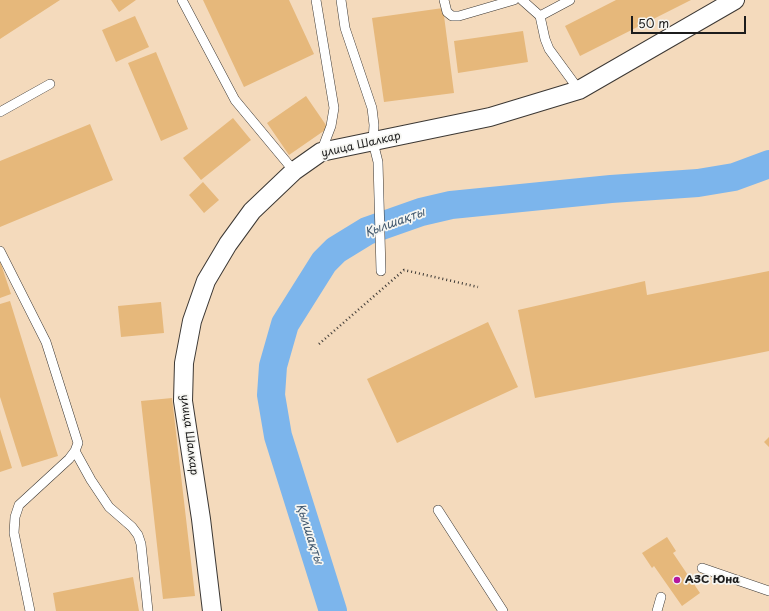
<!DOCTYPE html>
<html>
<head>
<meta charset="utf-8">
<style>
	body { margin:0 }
	#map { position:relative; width:769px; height:611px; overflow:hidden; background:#f4dabc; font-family:"Playpen Sans",sans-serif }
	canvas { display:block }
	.scale { position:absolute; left:631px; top:16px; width:115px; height:18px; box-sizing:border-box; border:2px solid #1c1c1c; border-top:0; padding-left:5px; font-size:12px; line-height:14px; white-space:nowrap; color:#1c1c1c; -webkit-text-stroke:3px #f6f6f2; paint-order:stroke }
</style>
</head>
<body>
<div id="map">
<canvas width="769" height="611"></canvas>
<div class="scale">50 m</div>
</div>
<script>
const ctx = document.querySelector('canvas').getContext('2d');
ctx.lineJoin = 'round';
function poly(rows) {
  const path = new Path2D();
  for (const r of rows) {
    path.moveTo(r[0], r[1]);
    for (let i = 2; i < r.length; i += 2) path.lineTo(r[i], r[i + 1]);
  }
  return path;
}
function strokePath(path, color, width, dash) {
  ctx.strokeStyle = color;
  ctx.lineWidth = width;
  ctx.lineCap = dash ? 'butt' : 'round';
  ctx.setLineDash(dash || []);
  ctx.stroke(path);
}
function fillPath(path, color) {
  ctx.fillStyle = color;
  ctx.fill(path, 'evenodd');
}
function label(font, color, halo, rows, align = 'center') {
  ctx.font = font + ' "Playpen Sans",sans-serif';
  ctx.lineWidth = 3.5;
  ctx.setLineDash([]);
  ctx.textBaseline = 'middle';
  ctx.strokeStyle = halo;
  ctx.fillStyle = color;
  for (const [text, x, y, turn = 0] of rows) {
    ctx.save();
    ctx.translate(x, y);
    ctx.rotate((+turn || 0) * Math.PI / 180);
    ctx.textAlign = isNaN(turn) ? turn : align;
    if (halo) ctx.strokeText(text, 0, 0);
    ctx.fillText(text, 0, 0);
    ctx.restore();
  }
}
strokePath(poly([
	[333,611,278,436,271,395,273,366,285,324,324,262,336,250,367,231,421,212,451,205,611,189,698,183,734,177,769,164]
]), '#7cb5ec', 28);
fillPath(poly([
	[0,0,60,0,0,39],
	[111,0,136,0,119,12],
	[203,0,289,0,314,54,244,87],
	[616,0,691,0,580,56,565,26],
	[443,8,454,93,384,102,372,18],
	[135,16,149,47,116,62,102,30],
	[523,31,528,62,458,73,454,41],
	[156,52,188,129,161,141,128,63],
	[306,96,328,128,289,155,267,123],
	[233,118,251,140,201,180,183,158],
	[90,124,113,180,0,227,0,161],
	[203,182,219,200,204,213,189,195],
	[0,261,11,294,0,298],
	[769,271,769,351,535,398,518,310,645,281,647,295],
	[10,301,58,456,22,467,0,397,0,304],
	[161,302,164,333,121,337,118,306],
	[488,322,518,387,397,443,367,379],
	[172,398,195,596,163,599,141,401],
	[0,429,12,468,0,472],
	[769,437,769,447,764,442],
	[667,537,676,551,673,553,700,593,682,606,654,566,652,568,642,553],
	[133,577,139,611,56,611,53,593]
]), '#e6b87b');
const lane = poly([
	[182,0,235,100,294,171],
	[316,0,334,108,331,126,321,152],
	[341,0,345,28,372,108,374,125,373,142,378,162,381,271],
	[444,0,447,12,452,16,459,16,514,0],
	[522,0,540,16],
	[570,0,540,16,545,39,549,49,579,90],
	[0,112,50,84],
	[0,251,46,342,78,443,75,451,69,459,19,505,15,517,14,533,30,611],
	[75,451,91,480,109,507,132,527,138,535,141,544,148,611],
	[438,510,503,611],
	[702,568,769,591],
	[657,611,661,597]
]);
const street = poly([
	[212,611,201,519,183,401,184,363,192,321,206,281,228,244,252,211,294,171,321,152,490,117,579,90,735,0]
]);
strokePath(lane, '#3c3834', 10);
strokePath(street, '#3c3834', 20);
strokePath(poly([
	[319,344,404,270,478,287]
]), '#3c3834', 2.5, [1, 3]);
strokePath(lane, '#fff', 9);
strokePath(street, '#fff', 18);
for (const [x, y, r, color] of [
	[677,580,4,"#b5179e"]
]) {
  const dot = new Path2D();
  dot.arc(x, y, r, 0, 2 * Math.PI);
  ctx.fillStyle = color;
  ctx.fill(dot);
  strokePath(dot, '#f6f6f2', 1.5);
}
label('11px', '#1c1c1c', '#f6f6f2', [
	["улица Шалкар",361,145,-13],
	["улица Шалкар",189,435,83]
]);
label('bold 11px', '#1c1c1c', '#f6f6f2', [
	["АЗС Юна",685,580]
], 'left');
label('italic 12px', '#42596f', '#f6f6f2', [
	["Қылшақты",395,223,-20],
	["Қылшақты",309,534,72]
]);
</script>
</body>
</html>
